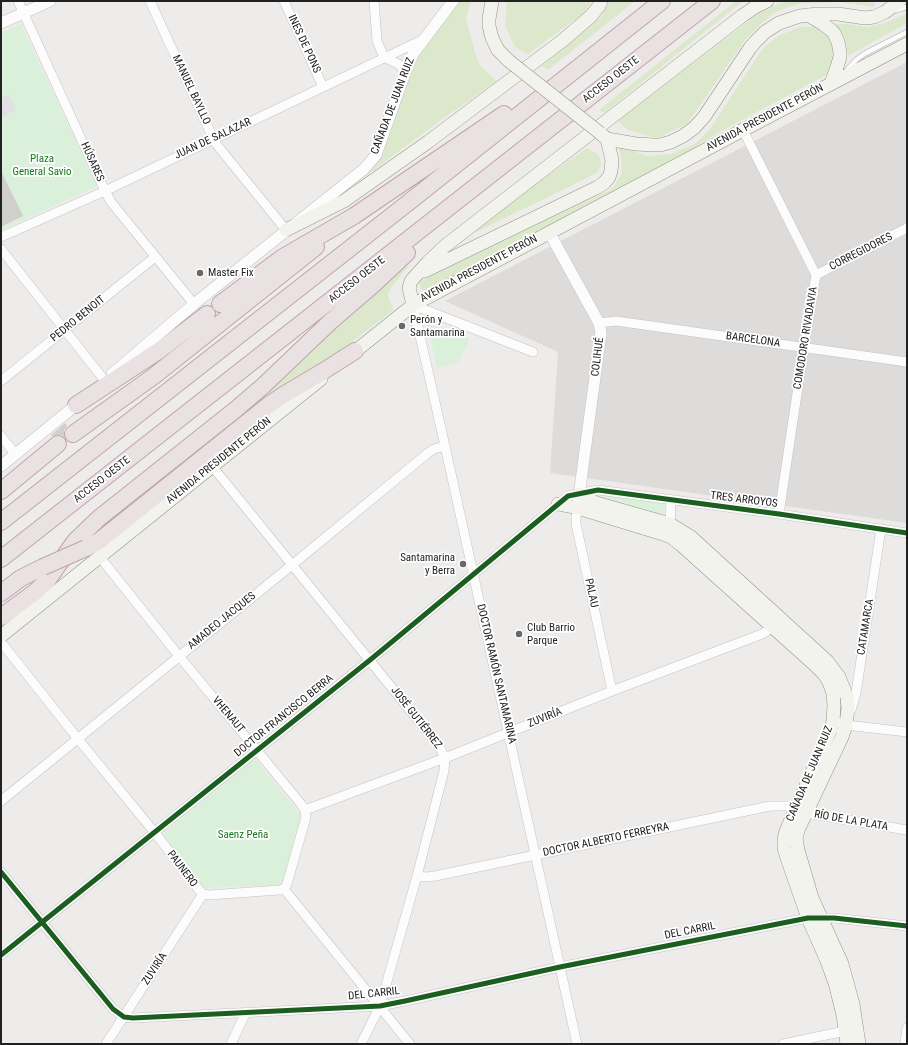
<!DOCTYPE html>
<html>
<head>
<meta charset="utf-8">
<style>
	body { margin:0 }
	#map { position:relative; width:908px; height:1045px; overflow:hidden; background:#eeecea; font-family:"Roboto Condensed",sans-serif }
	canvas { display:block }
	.frame { position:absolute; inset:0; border:2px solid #212121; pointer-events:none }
</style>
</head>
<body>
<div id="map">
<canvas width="908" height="1045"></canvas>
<div class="frame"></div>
</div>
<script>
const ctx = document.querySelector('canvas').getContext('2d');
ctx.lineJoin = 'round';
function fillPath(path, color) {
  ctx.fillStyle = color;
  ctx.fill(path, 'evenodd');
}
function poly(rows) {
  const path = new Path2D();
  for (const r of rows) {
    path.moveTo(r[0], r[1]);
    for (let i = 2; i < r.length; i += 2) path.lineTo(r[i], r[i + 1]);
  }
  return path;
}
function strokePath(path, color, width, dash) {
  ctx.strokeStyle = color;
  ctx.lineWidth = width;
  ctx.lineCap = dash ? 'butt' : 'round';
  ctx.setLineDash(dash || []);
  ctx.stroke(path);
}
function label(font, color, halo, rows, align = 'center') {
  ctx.font = font + ' "Roboto Condensed",sans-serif';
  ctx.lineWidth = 3.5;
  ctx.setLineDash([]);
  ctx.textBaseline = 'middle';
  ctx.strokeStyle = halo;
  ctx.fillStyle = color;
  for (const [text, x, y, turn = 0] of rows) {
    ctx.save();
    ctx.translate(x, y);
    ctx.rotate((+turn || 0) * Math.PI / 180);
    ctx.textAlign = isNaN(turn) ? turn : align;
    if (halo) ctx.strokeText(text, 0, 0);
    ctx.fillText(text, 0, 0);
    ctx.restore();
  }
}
fillPath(poly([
	[907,62,907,523,550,473,558,352,445,301]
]), '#dedcdb');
fillPath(poly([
	[455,1,471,1,466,18,476,56,481,67,497,81,441,120,344,192,373,168,381,157,410,64],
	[507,1,592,1,584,13,528,54,515,47,505,26],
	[610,1,635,1,548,70,542,66,601,17],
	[736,1,743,1,604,113,599,110],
	[789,1,865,1,875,3,874,7,840,2,803,3,786,8,774,13,760,25,746,39,687,124,657,138,628,130,618,121,759,13,780,3],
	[907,13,907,23,848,56,847,47,844,37,836,24,847,24,866,27,882,24,897,18],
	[817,26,832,39,834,53,834,64,830,73,723,130,678,157,586,205,480,263,423,291,421,289,419,283,424,279,525,230,610,190,614,186,622,173,621,157,618,145,624,148,648,156,671,154,695,144,710,129,761,51,769,43,780,35,800,27],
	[587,148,597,154,600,158,601,165,597,173,474,233,471,230],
	[407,265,409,266,391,288,388,294,393,310,325,363,77,549,78,545,166,477,261,401,307,352,368,297]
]), '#dce8cc');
fillPath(poly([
	[21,24,97,186,1,230,1,33],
	[427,323,470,339,458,363,437,368],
	[598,495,660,503,663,504,664,507,663,513,660,515,598,498],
	[252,761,257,761,301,815,282,885,204,888,164,837,165,832]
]), '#dbf0da');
fillPath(poly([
	[9,94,16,110,1,117,1,98]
]), '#e1e0e4');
fillPath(poly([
	[1,171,23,216,1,227],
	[65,423,67,426,64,430,64,437,61,435,57,435,52,436,51,435]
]), '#d1cfcd');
const service = poly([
	[893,11,907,7],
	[847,70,856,60,864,54,907,32]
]);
const minor = poly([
	[18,1,105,191,111,202,194,304],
	[150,1,213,138,217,145,286,230],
	[284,1,323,87],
	[374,1,377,41,384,57,400,65,405,73],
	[743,130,816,275,804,347,779,514],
	[1,237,105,191,424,39],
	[1,249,105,381],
	[816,275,907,228],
	[413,305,445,446,577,1044],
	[413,305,533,352],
	[599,323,616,321,907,362],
	[1,381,155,257],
	[1,436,16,455],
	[212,466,439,746,445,758,444,771,417,876,380,1006,361,1044],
	[578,508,576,517,576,524,612,691],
	[670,524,671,500],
	[99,556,179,656,301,804,305,810,306,817,287,884,284,889],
	[1,642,78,739,155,833,199,890,203,894,209,895,279,890,284,889],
	[851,710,856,693,881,529],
	[840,723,846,725,907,732],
	[1,801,292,565,428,453,434,449,445,446],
	[305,810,445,758,612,691,762,634,776,625],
	[1,872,113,1009,124,1017,133,1018,380,1006,405,1001,560,967,808,918,834,918,907,926],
	[417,876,427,877,435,876,770,806,788,806,812,814,907,830],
	[284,889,410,1044],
	[1,955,370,660,568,496,598,490,779,514,907,533],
	[106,1044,203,894],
	[231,1044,246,1012],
	[783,1044,850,1030],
	[905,1044,907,1028]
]);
const tertiary = poly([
	[1,23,50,1],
	[549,232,599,323,601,333,578,503],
	[112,374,194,304,364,169,376,155,405,73,413,54,453,1],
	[1,466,81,401]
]);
const secondary = poly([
	[492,1,489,19,489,26,492,38,498,50,509,61],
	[808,15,823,24,831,30,834,33,838,42,840,52,840,57,837,67,831,84],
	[607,139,636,144,654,145,660,145,671,142,683,136,694,128,704,117,750,48,755,42,765,32,779,23,800,16,818,14,838,14,865,18,874,17,885,12,900,1],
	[286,230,344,201,428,142,562,41,591,16,599,6,601,1],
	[425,271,598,187,604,183,609,177,611,171,612,160,607,139,601,134],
	[413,305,409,288,411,281,428,262,445,246,742,16,755,7,767,1],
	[348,357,413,305,743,130,907,44],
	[579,494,596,503,670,524,691,537,827,661,839,677,847,697,848,708,846,725,842,737,798,830,796,839,798,850,812,898,842,964,853,1004,859,1044],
	[558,504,578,508,663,534,671,537,680,544,816,666,824,674,829,682,833,693,834,706,833,721,831,729,786,831,784,839,784,848,788,861,808,918,827,961,835,983,843,1015,847,1044],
	[1,636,321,379]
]);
const motorway = poly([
	[220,304,283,257,354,216,504,114],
	[76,405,160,350,207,314],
	[73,434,154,376,316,247],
	[1,491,58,444],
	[1,522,404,206,662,1],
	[86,548,99,541,270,404,285,394,322,372,355,351],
	[1,559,712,1],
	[1,593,21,578,43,567],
	[1,617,35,592,47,581,75,541,99,518,235,410,263,386,330,322,373,285,407,253]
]);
strokePath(service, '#c4c3c2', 6);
strokePath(minor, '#c4c3c2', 10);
strokePath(tertiary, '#c4c3c2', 12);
strokePath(secondary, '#959683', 14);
strokePath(motorway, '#c0a3ad', 18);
strokePath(service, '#fcfcfc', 4.5);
strokePath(minor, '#fcfcfc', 9);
strokePath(tertiary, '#fcfcfc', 11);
strokePath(secondary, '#f3f3ed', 13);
strokePath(motorway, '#eae1e2', 16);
const secondaryBridge = poly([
	[509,61,600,133]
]);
const motorwayBridge = poly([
	[43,567,86,548]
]);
strokePath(secondaryBridge, '#959683', 14, []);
strokePath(motorwayBridge, '#c0a3ad', 18, []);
strokePath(secondaryBridge, '#f3f3ed', 13);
strokePath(motorwayBridge, '#eae1e2', 16);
strokePath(poly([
	[1,872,113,1009,124,1017,133,1018,380,1006,405,1001,560,967,808,918,834,918,907,926],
	[1,955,370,660,568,496,598,490,779,514,907,533]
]), '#1b5e20', 5);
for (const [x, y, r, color] of [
	[200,273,4,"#696867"],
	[402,326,4,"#696867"],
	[463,564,4,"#696867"],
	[519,634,4,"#696867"]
]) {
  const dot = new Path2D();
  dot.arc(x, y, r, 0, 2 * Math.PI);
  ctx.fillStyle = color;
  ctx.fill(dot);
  strokePath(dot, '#fff', 1.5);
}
label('11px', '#212121', '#fff', [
	["INES DE PONS",304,44,65],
	["ACCESO OESTE",611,80,-38],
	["MANUEL BAYLLO",191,90,65],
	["CAÑADA DE JUAN RUIZ",393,106,-69],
	["AVENIDA PRESIDENTE PERÓN",765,118,-28],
	["JUAN DE SALAZAR",213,139,-25],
	["HÚSARES",92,162,66],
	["CORREGIDORES",861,252,-27],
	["AVENIDA PRESIDENTE PERÓN",479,269,-28],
	["ACCESO OESTE",357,280,-38],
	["PEDRO BENOIT",78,319,-39],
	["COMODORO RIVADAVIA",806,338,-81],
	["BARCELONA",753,340,8],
	["COLIHUÉ",598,357,-83],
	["AVENIDA PRESIDENTE PERÓN",219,461,-39],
	["ACCESO OESTE",102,480,-38],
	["TRES ARROYOS",744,500,7],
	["PALAU",591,593,78],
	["AMADEO JACQUES",222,621,-39],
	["CATAMARCA",866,627,-81],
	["DOCTOR RAMÓN SANTAMARINA",496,674,77],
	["VHENAUT",228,715,50],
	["DOCTOR FRANCISCO BERRA",284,716,-39],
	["JOSÉ GUTIÉRREZ",416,718,52],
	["ZUVIRÍA",545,718,-22],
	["CAÑADA DE JUAN RUIZ",810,774,-67],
	["RÍO DE LA PLATA",851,821,10],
	["DOCTOR ALBERTO FERREYRA",606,840,-12],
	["PAUNERO",182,869,53],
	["DEL CARRIL",690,931,-11],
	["ZUVIRÍA",155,969,-57],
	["DEL CARRIL",374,994,-6]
]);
label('11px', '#18751e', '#fff', [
	["Plaza",42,159],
	["General Savio",42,172],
	["Saenz Peña",243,835]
]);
label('11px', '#212121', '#fff', [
	["Master Fix",208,273],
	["Perón y",410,320],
	["Santamarina",410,333],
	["Santamarina",455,558,"right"],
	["y Berra",455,571,"right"],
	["Club Barrio",527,628],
	["Parque",527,641]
], 'left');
</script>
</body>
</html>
